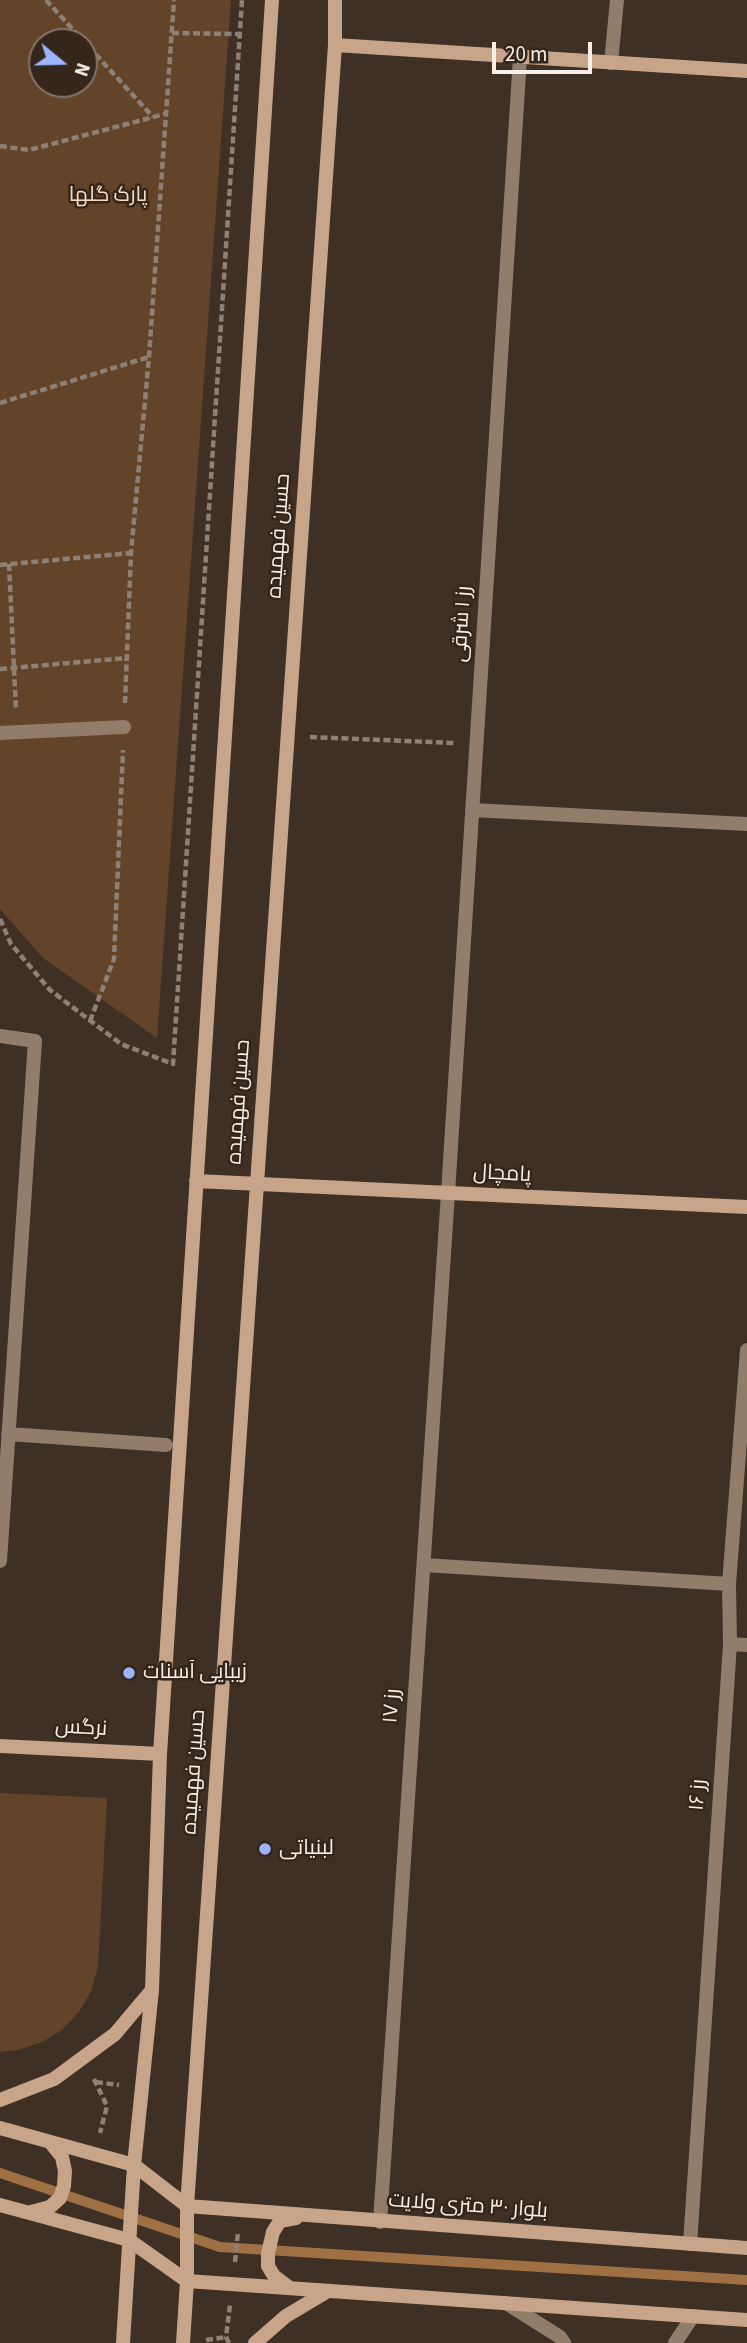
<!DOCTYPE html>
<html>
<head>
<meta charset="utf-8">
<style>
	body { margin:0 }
	#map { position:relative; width:747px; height:2343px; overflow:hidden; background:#3e3024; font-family:"Source Sans 3",sans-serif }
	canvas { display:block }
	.north { position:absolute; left:28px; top:28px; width:70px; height:70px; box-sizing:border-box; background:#34261b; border:2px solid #82766d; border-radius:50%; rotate:109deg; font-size:19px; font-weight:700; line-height:28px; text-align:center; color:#f8efe8 }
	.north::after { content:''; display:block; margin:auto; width:24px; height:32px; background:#9eb3fd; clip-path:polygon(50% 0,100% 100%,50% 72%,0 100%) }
	.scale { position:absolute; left:492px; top:42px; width:100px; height:32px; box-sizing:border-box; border:4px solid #f8efe8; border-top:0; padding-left:9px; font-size:21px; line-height:24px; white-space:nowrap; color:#f8efe8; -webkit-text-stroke:5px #34261b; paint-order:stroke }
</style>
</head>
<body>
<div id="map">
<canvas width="747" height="2343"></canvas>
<div class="north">N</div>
<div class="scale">20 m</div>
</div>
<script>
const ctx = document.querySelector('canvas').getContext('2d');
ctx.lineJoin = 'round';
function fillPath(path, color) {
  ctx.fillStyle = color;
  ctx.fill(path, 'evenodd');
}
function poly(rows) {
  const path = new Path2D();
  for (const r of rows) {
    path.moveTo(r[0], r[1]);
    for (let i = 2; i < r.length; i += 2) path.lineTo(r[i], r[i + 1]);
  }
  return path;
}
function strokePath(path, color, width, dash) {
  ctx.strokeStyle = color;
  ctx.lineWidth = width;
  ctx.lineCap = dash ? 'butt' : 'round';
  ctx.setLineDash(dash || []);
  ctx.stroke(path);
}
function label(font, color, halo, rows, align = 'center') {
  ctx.font = font + ' "Source Sans 3",Cairo,sans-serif';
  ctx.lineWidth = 5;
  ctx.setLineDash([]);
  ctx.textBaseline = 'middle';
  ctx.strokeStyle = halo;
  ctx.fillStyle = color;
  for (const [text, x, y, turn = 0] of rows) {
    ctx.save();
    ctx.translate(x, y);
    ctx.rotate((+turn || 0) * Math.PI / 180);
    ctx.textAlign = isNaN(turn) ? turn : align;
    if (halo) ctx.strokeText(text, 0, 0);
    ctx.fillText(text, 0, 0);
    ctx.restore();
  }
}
fillPath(poly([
	[0,0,231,0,157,1038,43,958,0,909],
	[42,42,84,42,84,84,42,84],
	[0,1793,107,1798,98,1967,91,1991,79,2012,62,2030,42,2042,18,2050,0,2052]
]), '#644428');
strokePath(poly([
	[0,2173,220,2247,747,2280]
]), '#a07045', 10);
strokePath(poly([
	[46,0,153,117],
	[172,33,239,34],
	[0,146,29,150,165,114],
	[0,403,149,357],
	[9,564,16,710],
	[0,565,131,553],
	[0,669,127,658],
	[125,703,131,553,149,357,174,0],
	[310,737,455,743],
	[0,919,11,944,50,990,121,1044,173,1064,242,0],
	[90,1021,114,959,123,750],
	[94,2079,107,2106,100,2133],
	[96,2082,119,2085],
	[235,2262,238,2232],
	[206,2340,226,2337],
	[229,2343,226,2337,230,2305]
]), '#8d8177', 4.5, [7, 3.5]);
strokePath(poly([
	[506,2303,560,2337,564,2343],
	[675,2343,693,2316]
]), '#927c6a', 14);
strokePath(poly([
	[611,63,617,0],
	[0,733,124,727],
	[472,810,747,824],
	[0,1036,35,1041,0,1561],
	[8,1434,166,1445],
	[424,1565,729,1584],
	[730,1644,747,1645],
	[380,2222,448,1193,520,57],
	[690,2244,730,1644,729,1584,747,1350]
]), '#927c6a', 14);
strokePath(poly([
	[335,45,747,71],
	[196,1181,747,1207],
	[0,1746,160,1754],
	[0,2100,54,2079,115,2034,152,1990],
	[0,2128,134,2165,187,2206],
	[0,2205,129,2240,187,2281],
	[187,2206,747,2248],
	[31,2212,50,2207,60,2198,64,2186,65,2171,62,2157,50,2142],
	[187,2281,747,2320],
	[290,2288,274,2276,268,2266,268,2253,273,2232,280,2221,296,2218],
	[123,2343,134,2165,152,1990,160,1754,272,0],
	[183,2343,187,2281,187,2206,335,45,335,0],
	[255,2343,286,2316,328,2291]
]), '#c8a588', 14);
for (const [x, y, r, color] of [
	[129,1673,7,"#9eb3fd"],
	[265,1849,7,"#9eb3fd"]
]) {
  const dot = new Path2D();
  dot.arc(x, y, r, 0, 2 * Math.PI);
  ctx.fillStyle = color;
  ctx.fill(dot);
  strokePath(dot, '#34261b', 2.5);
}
label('21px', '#f7dac1', '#34261b', [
	["پارک گلها",108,196]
]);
label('21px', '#f8efe8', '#34261b', [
	["حسین فهمیده",280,536,-86],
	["رز ۱ شرقی",463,624,-86],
	["حسین فهمیده",240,1102,-86],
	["پامچال",502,1175,3],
	["رز ۱۷",393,1706,-86],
	["نرگس",81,1729,3],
	["حسین فهمیده",195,1772,-86],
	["رز ۱۶",699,1795,-86],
	["بلوار ۳۰ متری ولایت",468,2207,4]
]);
label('21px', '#f8efe8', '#34261b', [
	["زیبایی آسنات",143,1673],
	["لبنیاتی",279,1849]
], 'left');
</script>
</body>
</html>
